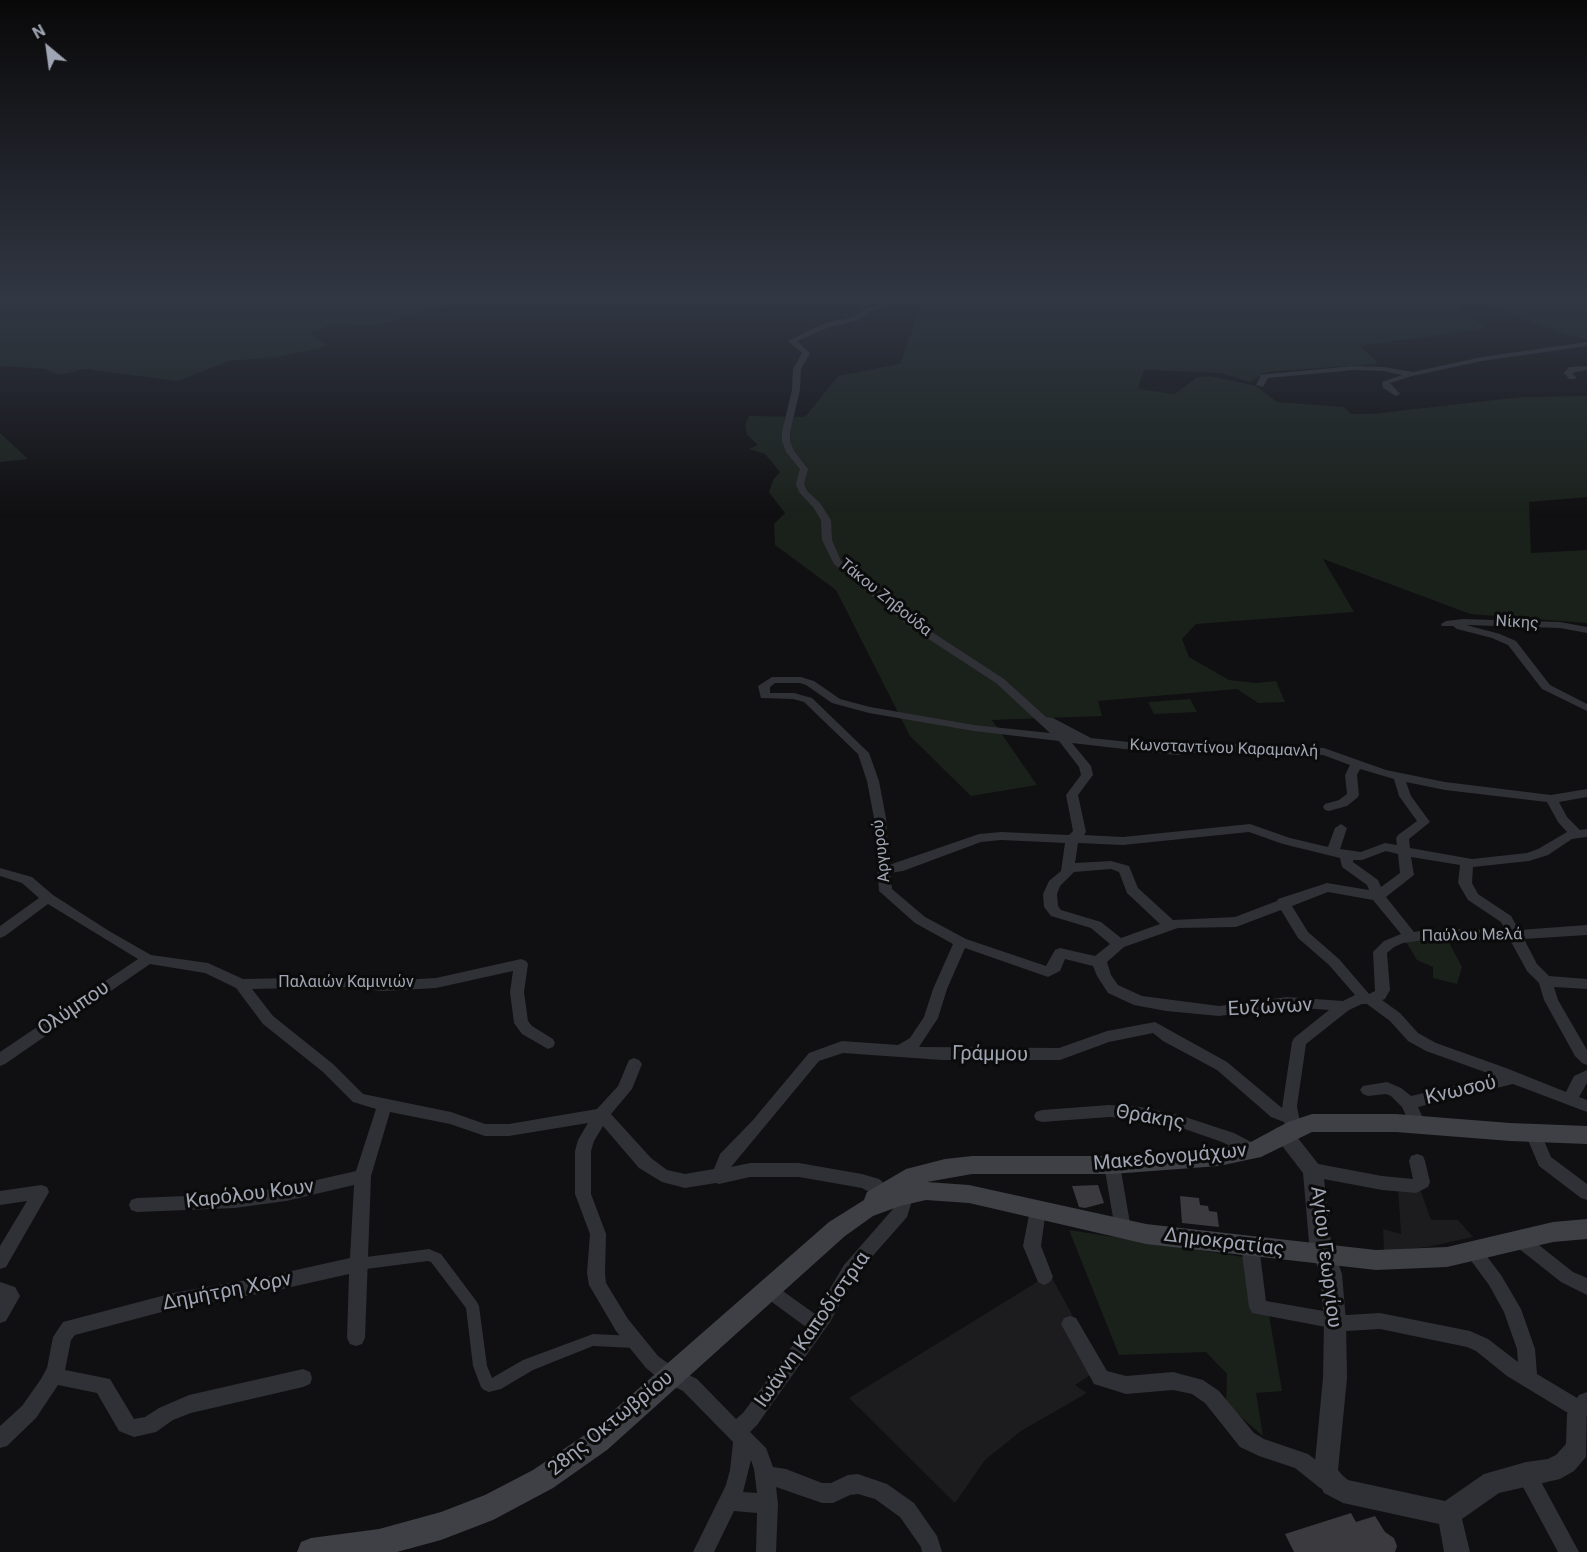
<!DOCTYPE html>
<html>
<head>
<meta charset="utf-8">
<style>
	body { margin:0 }
	#map { position:relative; width:1587px; height:1552px; overflow:hidden; background:#100f11; font-family:Roboto,sans-serif }
	canvas { display:block }
	.north { position:absolute; left:18px; top:18px; width:60px; height:60px; -webkit-text-stroke:4px #0b0b0c; paint-order:stroke; rotate:331deg; font-size:16px; font-weight:700; line-height:24px; text-align:center; color:#a0a5b3 }
	.north::after { content:''; display:block; margin:auto; width:21px; height:27px; background:#a0a5b3; clip-path:polygon(50% 0,100% 100%,50% 72%,0 100%) }
</style>
</head>
<body>
<div id="map">
<canvas width="1587" height="1552"></canvas>
<div class="north">N</div>
</div>
<script>
const ctx = document.querySelector('canvas').getContext('2d');
ctx.lineJoin = 'round';
function fillPath(path, color) {
  ctx.fillStyle = color;
  ctx.fill(path, 'evenodd');
}
function poly(rows) {
  const path = new Path2D();
  for (const r of rows) {
    path.moveTo(r[0], r[1]);
    for (let i = 2; i < r.length; i += 2) path.lineTo(r[i], r[i + 1]);
  }
  return path;
}
function label(font, color, halo, rows, align = 'center') {
  ctx.font = font + ' Roboto,sans-serif';
  ctx.lineWidth = 6;
  ctx.setLineDash([]);
  ctx.textBaseline = 'middle';
  ctx.strokeStyle = halo;
  ctx.fillStyle = color;
  for (const [text, x, y, turn = 0] of rows) {
    ctx.save();
    ctx.translate(x, y);
    ctx.rotate((+turn || 0) * Math.PI / 180);
    ctx.textAlign = isNaN(turn) ? turn : align;
    if (halo) ctx.strokeText(text, 0, 0);
    ctx.fillText(text, 0, 0);
    ctx.restore();
  }
}
fillPath(poly([
	[1398,1188,1420,1189,1431,1220,1458,1220,1473,1237,1427,1247,1384,1251,1383,1229,1401,1234],
	[1050,1274,1076,1322,1092,1374,1075,1385,1087,1393,1021,1431,985,1460,955,1503,849,1398]
]), '#1c1b1e');
fillPath(poly([
	[0,300,464,300,373,326,331,324,310,333,328,346,278,357,230,361,177,381,85,369,59,375,46,369,0,366],
	[923,300,1462,300,1459,308,1486,328,1360,346,1379,364,1266,372,1250,382,1221,373,1144,370,1138,389,1175,394,1197,377,1210,376,1256,386,1277,402,1344,407,1351,414,1372,414,1521,397,1587,396,1587,497,1529,502,1531,553,1587,550,1587,623,1470,614,1323,559,1354,612,1196,624,1182,639,1189,657,1229,680,1256,683,1276,681,1285,702,1258,703,1237,689,1098,701,1102,716,992,720,1037,785,971,796,910,736,836,590,775,545,774,524,785,513,769,492,773,480,780,472,765,454,749,449,758,445,747,435,745,425,749,416,805,417,838,376,900,364],
	[1475,300,1587,300,1587,339,1565,334],
	[0,433,28,459,0,462],
	[1190,699,1197,712,1154,714,1148,702],
	[1446,937,1462,967,1457,984,1433,978,1433,967,1417,960,1406,942],
	[1069,1230,1243,1257,1251,1312,1269,1315,1282,1391,1256,1393,1263,1436,1226,1404,1227,1374,1206,1352,1119,1355]
]), '#1a211b');
fillPath(poly([
	[1098,1185,1104,1203,1085,1208,1079,1207,1072,1186],
	[1180,1196,1199,1198,1200,1205,1208,1206,1209,1211,1217,1212,1219,1227,1182,1223],
	[1351,1513,1356,1522,1375,1516,1385,1532,1394,1538,1397,1546,1395,1552,1294,1552,1285,1534]
]), '#3a3a3f');
fillPath(poly([
	[429,1249,441,1254,477,1302,479,1306,487,1366,492,1378,523,1360,593,1334,635,1336,640,1338,642,1342,640,1346,635,1348,593,1346,533,1370,501,1389,489,1392,484,1390,481,1387,473,1366,466,1308,431,1262,428,1261,358,1270,353,1268,352,1264,353,1260,358,1258,429,1249]
]), '#303136');
fillPath(poly([
	[886,304,888,305,888,307,870,311,858,320,830,327,797,341,810,353,801,369,800,390,790,432,790,441,794,451,808,469,804,484,807,491,820,503,831,520,832,540,841,561,915,621,1004,679,1046,717,1053,718,1091,738,1176,747,1213,743,1324,748,1386,770,1445,782,1551,795,1587,789,1587,797,1559,802,1567,817,1580,830,1587,829,1587,837,1572,839,1548,855,1529,861,1473,867,1472,883,1478,894,1511,916,1519,930,1587,925,1587,935,1524,939,1537,964,1549,976,1587,979,1587,989,1554,987,1558,1000,1587,1050,1587,1065,1582,1063,1575,1056,1544,1000,1539,983,1527,971,1510,940,1432,939,1403,943,1394,947,1387,953,1390,990,1385,999,1382,1000,1400,1013,1418,1033,1436,1043,1506,1068,1566,1092,1574,1076,1587,1070,1587,1083,1579,1097,1587,1100,1587,1112,1513,1084,1418,1107,1426,1125,1424,1129,1418,1131,1412,1129,1402,1107,1391,1096,1386,1094,1368,1096,1363,1094,1360,1090,1363,1086,1387,1082,1401,1088,1411,1096,1496,1076,1426,1051,1408,1041,1390,1021,1367,1004,1362,1004,1349,1010,1306,1044,1297,1106,1300,1123,1298,1127,1292,1129,1286,1127,1284,1122,1271,1117,1217,1070,1163,1041,1153,1033,1109,1042,1060,1060,942,1060,843,1053,819,1061,731,1167,750,1163,799,1163,862,1174,879,1179,890,1188,892,1193,890,1198,884,1200,862,1188,799,1177,750,1177,719,1184,716,1183,685,1188,662,1182,639,1168,603,1126,594,1141,591,1151,591,1194,606,1234,605,1273,606,1283,628,1319,658,1356,673,1367,697,1379,736,1419,743,1413,806,1327,761,1294,758,1289,761,1284,767,1281,773,1284,815,1314,844,1265,893,1209,895,1204,891,1197,893,1192,899,1190,905,1192,911,1204,907,1217,856,1275,830,1322,757,1425,750,1432,766,1448,773,1467,786,1469,822,1483,831,1483,848,1475,858,1474,887,1484,914,1503,937,1536,942,1552,922,1552,921,1547,900,1517,875,1499,858,1494,850,1495,833,1503,822,1503,776,1487,778,1504,776,1552,756,1552,757,1513,734,1511,714,1552,693,1552,726,1485,730,1470,733,1442,683,1391,659,1379,646,1368,616,1331,589,1285,587,1273,590,1234,575,1194,575,1151,578,1140,588,1123,509,1136,485,1136,450,1124,390,1112,371,1176,365,1338,362,1344,356,1346,350,1344,347,1338,349,1274,269,1292,173,1309,75,1335,71,1340,65,1370,110,1379,134,1419,145,1417,159,1408,189,1395,303,1369,310,1372,312,1378,310,1384,303,1387,191,1413,173,1420,156,1432,134,1437,119,1431,97,1393,58,1385,36,1418,7,1446,0,1448,0,1426,22,1406,41,1379,47,1368,53,1337,63,1322,173,1293,269,1276,350,1258,354,1185,286,1201,235,1208,137,1212,131,1210,129,1205,131,1200,137,1198,235,1194,286,1187,356,1171,376,1109,353,1102,323,1072,263,1024,236,988,205,973,150,964,5,1064,0,1066,0,1052,138,959,48,904,5,936,0,938,0,926,39,898,22,883,0,876,0,868,32,877,53,895,109,931,151,955,208,963,243,979,340,977,383,981,436,978,521,959,526,961,528,964,524,992,528,1021,532,1026,553,1039,555,1043,553,1047,548,1049,522,1034,514,1023,510,992,513,971,436,988,383,991,340,987,252,989,273,1016,333,1064,363,1094,451,1112,485,1124,509,1124,597,1109,618,1086,629,1060,634,1058,639,1060,642,1064,632,1089,611,1114,651,1158,667,1170,685,1174,714,1169,720,1154,753,1120,809,1053,842,1041,898,1045,910,1038,924,1017,933,989,953,944,915,923,879,891,874,818,867,781,858,754,804,702,793,699,761,698,758,686,772,677,801,677,814,681,840,699,870,707,974,725,1050,733,996,683,907,625,834,564,822,540,821,520,813,507,799,492,796,484,800,469,786,452,782,441,782,432,792,390,793,369,802,353,788,341,825,323,854,317,866,308,886,304],
	[775,683,800,683,806,685,832,703,869,713,974,731,1059,741,1079,767,1081,775,1066,795,1073,831,1069,835,1001,832,979,834,889,865,886,818,879,781,869,753,812,698,794,693,770,693,770,687,775,683],
	[1072,743,1176,755,1213,751,1323,755,1350,765,1345,775,1347,794,1339,800,1325,804,1323,807,1325,810,1329,811,1347,806,1357,798,1359,795,1357,775,1360,769,1394,779,1399,796,1417,821,1398,835,1396,838,1397,845,1385,843,1361,852,1340,849,1347,828,1341,824,1335,828,1328,847,1290,838,1250,824,1123,837,1084,835,1086,832,1078,795,1093,775,1091,766,1072,743],
	[1406,782,1445,790,1547,802,1558,822,1567,832,1538,849,1527,853,1472,859,1410,848,1409,839,1430,822,1411,796,1406,782],
	[1249,832,1283,844,1340,858,1342,867,1367,885,1369,890,1327,883,1278,899,1277,901,1235,917,1173,920,1138,888,1129,866,1111,861,1075,863,1078,843,1123,845,1249,832],
	[1001,840,1065,843,1061,871,1049,881,1043,894,1044,907,1051,916,1091,928,1110,944,1095,956,1060,948,1055,950,1046,966,966,939,925,917,892,889,890,873,903,871,981,842,1001,840],
	[1386,851,1398,854,1400,873,1381,887,1378,880,1353,862,1353,860,1362,860,1386,851],
	[1411,857,1460,865,1458,883,1468,900,1501,922,1505,930,1432,929,1414,932,1386,897,1414,875,1411,857],
	[1111,869,1119,872,1127,893,1160,924,1121,938,1101,922,1061,910,1058,906,1057,894,1060,886,1074,872,1111,869],
	[1328,892,1373,900,1401,934,1384,941,1373,952,1375,991,1369,994,1339,959,1308,932,1292,906,1328,892],
	[1281,910,1298,938,1329,965,1355,995,1343,1001,1287,997,1219,1006,1142,996,1118,985,1111,975,1107,962,1124,947,1178,928,1236,927,1281,910],
	[965,948,1048,977,1060,971,1065,959,1093,966,1097,976,1108,993,1134,1005,1166,1011,1219,1016,1287,1007,1329,1010,1294,1038,1292,1042,1282,1108,1227,1062,1155,1022,1107,1031,1059,1048,919,1047,938,1018,947,989,965,948],
	[751,1460,754,1469,757,1493,743,1492,751,1460],
	[1587,342,1587,346,1482,361,1412,376,1390,383,1400,394,1396,396,1383,388,1382,382,1402,375,1383,371,1354,370,1268,378,1263,387,1256,385,1261,375,1268,374,1354,366,1383,367,1413,372,1482,357,1587,342],
	[1587,366,1587,370,1572,373,1576,377,1575,379,1569,379,1564,373,1569,367,1587,366],
	[1463,619,1560,622,1587,627,1587,633,1560,628,1466,625,1500,634,1516,641,1550,685,1587,704,1587,711,1542,689,1508,645,1492,638,1457,629,1453,626,1442,626,1441,624,1446,621,1463,619],
	[1109,1105,1140,1107,1179,1115,1234,1133,1259,1146,1261,1151,1259,1156,1253,1157,1222,1142,1179,1127,1140,1119,1109,1117,1042,1122,1036,1120,1034,1116,1036,1112,1042,1110,1109,1105],
	[1533,1127,1539,1129,1551,1157,1587,1184,1587,1200,1581,1198,1539,1166,1525,1133,1527,1129,1533,1127],
	[1417,1154,1423,1156,1425,1161,1430,1182,1428,1187,1416,1193,1382,1190,1313,1177,1307,1175,1305,1170,1307,1165,1313,1163,1382,1176,1413,1179,1409,1161,1411,1156,1417,1154],
	[1112,1158,1118,1160,1120,1165,1131,1229,1129,1234,1123,1236,1117,1234,1115,1229,1104,1165,1106,1160,1112,1158],
	[41,1185,47,1187,49,1192,6,1267,0,1269,0,1246,27,1201,0,1205,0,1191,41,1185],
	[1038,1203,1044,1205,1046,1210,1041,1246,1053,1277,1050,1282,1044,1285,1038,1282,1023,1246,1030,1210,1032,1205,1038,1203],
	[1519,1232,1525,1234,1573,1272,1587,1278,1587,1295,1561,1282,1513,1244,1510,1239,1513,1234,1519,1232],
	[1250,1239,1256,1241,1259,1246,1266,1301,1347,1315,1380,1313,1470,1331,1488,1339,1518,1362,1517,1349,1504,1312,1489,1285,1464,1251,1467,1246,1473,1244,1479,1246,1501,1275,1521,1309,1535,1349,1537,1374,1587,1404,1587,1416,1580,1419,1573,1416,1507,1376,1476,1351,1467,1347,1380,1329,1347,1331,1252,1313,1249,1307,1241,1246,1244,1241,1250,1239],
	[0,1282,15,1287,20,1296,6,1321,0,1323,0,1282],
	[1070,1316,1076,1318,1107,1371,1126,1376,1173,1372,1203,1380,1219,1391,1254,1433,1264,1439,1308,1454,1334,1474,1337,1481,1334,1488,1327,1491,1320,1488,1295,1468,1259,1456,1240,1447,1205,1403,1192,1394,1173,1390,1126,1394,1094,1384,1061,1324,1064,1318,1070,1316],
	[1526,1464,1533,1467,1579,1552,1558,1552,1516,1474,1519,1467,1526,1464]
]), '#303136');
fillPath(poly([
	[1283,1126,1290,1128,1323,1170,1331,1242,1342,1274,1346,1321,1347,1378,1338,1470,1342,1475,1348,1480,1445,1501,1484,1474,1526,1462,1548,1459,1556,1455,1566,1444,1567,1414,1571,1406,1579,1395,1587,1392,1586,1457,1574,1471,1560,1479,1499,1493,1462,1519,1470,1552,1444,1552,1439,1524,1343,1503,1324,1493,1317,1480,1314,1472,1323,1378,1324,1321,1320,1274,1309,1242,1303,1173,1273,1134,1276,1128,1283,1126]
]), '#303136');
fillPath(poly([
	[1312,1114,1396,1114,1510,1123,1587,1126,1587,1144,1510,1141,1396,1132,1312,1132,1261,1157,1219,1166,1112,1174,972,1174,927,1182,969,1185,1146,1224,1376,1250,1447,1247,1553,1222,1587,1219,1587,1239,1553,1242,1447,1267,1376,1270,1146,1244,969,1203,926,1200,900,1206,873,1216,845,1236,607,1450,553,1488,493,1520,441,1540,397,1552,297,1552,301,1542,311,1538,379,1529,441,1512,485,1495,533,1470,589,1432,829,1222,864,1200,867,1192,906,1169,945,1159,972,1156,1112,1156,1219,1148,1249,1143,1288,1122,1312,1114]
]), '#3e4046');
const sky = ctx.createLinearGradient(0, 0, 0, 517);
sky.addColorStop(0, '#090809');
sky.addColorStop(0.58, '#313743');
sky.addColorStop(1, '#31374300');
ctx.fillStyle = sky;
ctx.fillRect(0, 0, 1587, 517);
label('16px', '#a0a5b3', '#0b0b0c', [
	["Τάκου Ζηβούδα",885,598,39],
	["Νίκης",1517,623,3],
	["Κωνσταντίνου Καραμανλή",1224,749,2],
	["Αργυρού",882,851,-96],
	["Παύλου Μελά",1472,936,-1],
	["Παλαιών Καμινιών",346,983]
]);
label('20px', '#a0a5b3', '#0b0b0c', [
	["Ευζώνων",1270,1008,-3],
	["Ολύμπου",74,1009,-34],
	["Γράμμου",990,1055,1],
	["Κνωσού",1461,1091,-13],
	["Θράκης",1150,1118,10],
	["Μακεδονομάχων",1170,1158,-5],
	["Καρόλου Κουν",250,1195,-7],
	["Δημοκρατίας",1224,1243,7],
	["Αγίου Γεωργίου",1325,1257,83],
	["Δημήτρη Χορν",227,1292,-11],
	["Ιωάννη Καποδίστρια",813,1330,-55],
	["28ης Οκτωβρίου",611,1424,-39]
]);
</script>
</body>
</html>
